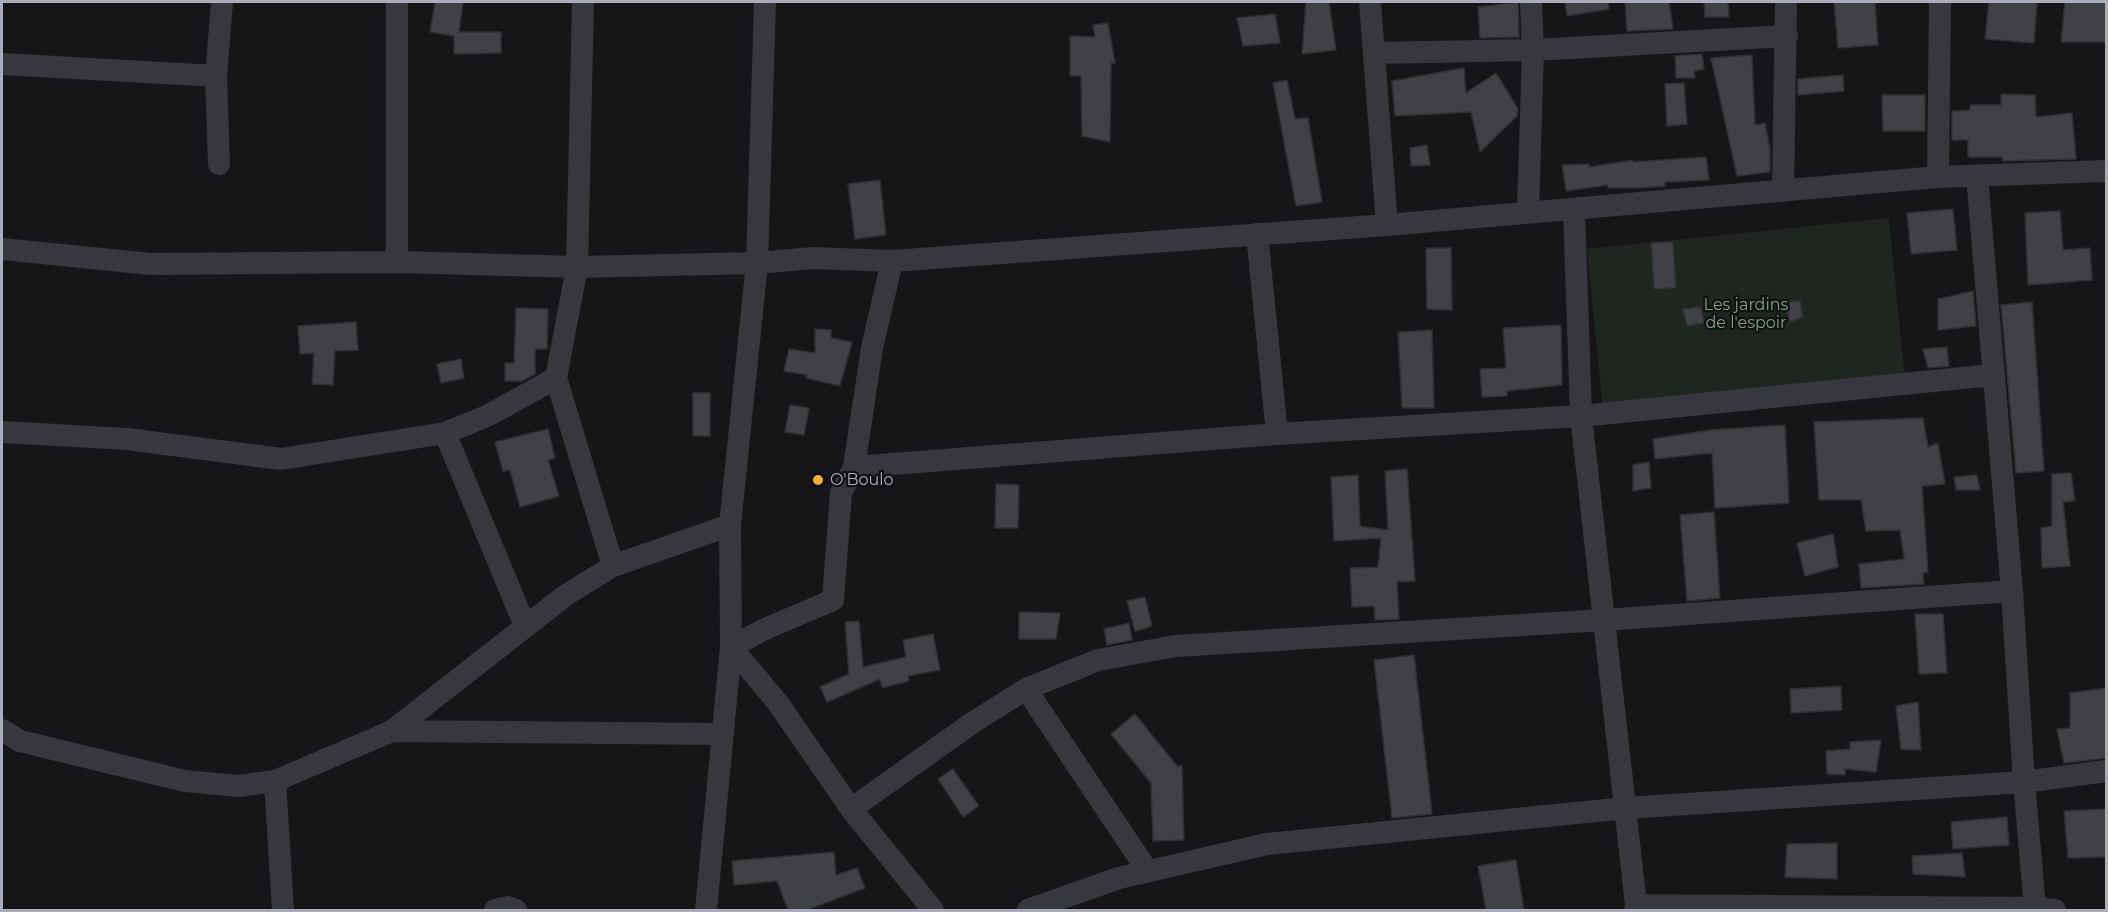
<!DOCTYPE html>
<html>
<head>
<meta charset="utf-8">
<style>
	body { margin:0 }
	#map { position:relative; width:2108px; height:912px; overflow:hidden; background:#161618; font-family:Montserrat,sans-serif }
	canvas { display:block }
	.frame { position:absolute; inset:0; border:3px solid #a8adb8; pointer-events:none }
</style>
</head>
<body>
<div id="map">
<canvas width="2108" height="912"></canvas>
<div class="frame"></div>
</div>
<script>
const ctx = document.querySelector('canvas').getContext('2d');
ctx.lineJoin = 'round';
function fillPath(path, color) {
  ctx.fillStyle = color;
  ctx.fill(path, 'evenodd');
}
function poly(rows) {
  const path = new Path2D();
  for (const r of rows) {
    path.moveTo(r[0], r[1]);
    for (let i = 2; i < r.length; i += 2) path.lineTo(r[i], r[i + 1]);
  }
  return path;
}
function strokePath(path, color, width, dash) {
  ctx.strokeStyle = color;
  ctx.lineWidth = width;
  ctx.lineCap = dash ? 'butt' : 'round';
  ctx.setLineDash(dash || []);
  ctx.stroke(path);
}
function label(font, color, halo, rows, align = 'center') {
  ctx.font = font + ' Montserrat,sans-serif';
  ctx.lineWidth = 4.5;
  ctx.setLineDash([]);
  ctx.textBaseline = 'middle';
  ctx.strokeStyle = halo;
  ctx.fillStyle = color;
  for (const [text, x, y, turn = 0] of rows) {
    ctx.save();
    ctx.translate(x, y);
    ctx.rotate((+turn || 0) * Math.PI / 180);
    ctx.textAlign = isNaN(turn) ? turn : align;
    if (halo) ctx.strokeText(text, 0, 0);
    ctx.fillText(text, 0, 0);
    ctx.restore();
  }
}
fillPath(poly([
	[1889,218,1905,378,1603,409,1587,249]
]), '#1e261f');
const building = poly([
	[435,2,463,2,459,32,501,32,501,53,454,54,454,36,430,32,435,2],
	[1306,2,1329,2,1336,50,1302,54,1306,2],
	[1518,2,1519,37,1480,38,1478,7,1518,2],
	[1565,2,1608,2,1609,9,1567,16,1565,2],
	[1625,2,1669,2,1673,29,1627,31,1625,2],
	[1704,2,1728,2,1729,17,1705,17,1704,2],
	[1834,2,1875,2,1878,45,1838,48,1834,2],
	[1989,2,2037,2,2034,43,1985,39,1989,2],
	[2065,2,2106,2,2106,42,2061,42,2065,2],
	[1275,14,1280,43,1243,46,1237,18,1275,14],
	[1108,23,1115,63,1111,63,1110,142,1082,136,1081,76,1070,76,1070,36,1095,37,1093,25,1108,23],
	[1702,54,1704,69,1694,71,1695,78,1676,78,1675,56,1702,54],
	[1752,55,1755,125,1765,123,1770,149,1770,172,1737,176,1711,58,1752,55],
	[1464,68,1466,93,1496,73,1518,109,1517,116,1480,152,1471,112,1395,116,1392,81,1464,68],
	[1843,75,1844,91,1798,95,1798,79,1843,75],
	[1287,80,1295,119,1308,118,1322,202,1296,206,1273,83,1287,80],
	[1684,83,1687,124,1667,126,1665,84,1684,83],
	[2001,94,2035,95,2036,117,2072,113,2076,159,2002,161,2002,157,1968,157,1968,140,1952,140,1952,111,1970,110,1970,105,2001,105,2001,94],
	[1882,95,1925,95,1925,131,1883,131,1882,95],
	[1427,145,1430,165,1411,166,1410,148,1427,145],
	[1706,157,1709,180,1665,182,1665,186,1640,188,1608,188,1608,185,1566,191,1562,165,1589,164,1589,167,1633,160,1633,162,1706,157],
	[880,180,886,235,855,239,848,184,880,180],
	[1953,209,1957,250,1911,254,1907,213,1953,209],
	[2060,211,2063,250,2090,248,2092,280,2028,285,2025,213,2060,211],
	[1673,242,1676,288,1654,289,1651,243,1673,242],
	[1426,248,1451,248,1452,310,1427,309,1426,248],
	[1973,291,1976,326,1938,330,1938,299,1973,291],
	[1784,301,1800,301,1803,317,1790,322,1784,301],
	[2032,302,2044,471,2016,473,2001,305,2032,302],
	[1701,307,1704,323,1687,326,1683,309,1701,307],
	[516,308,548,309,547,349,535,349,535,374,522,381,505,381,505,363,514,363,516,308],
	[356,322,358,350,335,351,333,385,312,384,314,353,300,354,298,326,356,322],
	[1561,325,1562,385,1507,391,1507,396,1482,397,1480,369,1506,368,1503,328,1561,325],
	[815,329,831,330,831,338,852,342,840,386,806,378,807,375,784,371,789,349,815,353,815,329],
	[1432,330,1434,408,1402,408,1398,332,1432,330],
	[1947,347,1949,366,1928,368,1923,349,1947,347],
	[461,359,464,378,441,383,437,364,461,359],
	[693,393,710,393,710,436,693,436,693,393],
	[790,405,809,408,804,435,785,432,790,405],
	[1923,418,1928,447,1938,443,1945,484,1922,486,1928,572,1923,573,1924,584,1861,588,1859,564,1904,559,1900,530,1866,531,1861,500,1819,500,1814,422,1923,418],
	[1785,425,1789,503,1715,508,1712,453,1655,459,1653,439,1710,430,1785,425],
	[548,429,555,458,548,460,559,496,520,507,510,470,503,471,495,442,548,429],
	[1649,462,1651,488,1633,491,1633,465,1649,462],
	[1407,469,1415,581,1397,582,1399,619,1375,620,1374,606,1352,607,1350,568,1378,567,1381,538,1334,541,1331,477,1358,475,1360,526,1388,530,1385,471,1407,469],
	[2071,473,2075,501,2063,502,2070,566,2042,568,2041,528,2052,526,2052,474,2071,473],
	[1977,475,1980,490,1956,490,1954,477,1977,475],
	[996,484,1019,485,1018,528,995,528,996,484],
	[1714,512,1720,598,1687,601,1680,515,1714,512],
	[1833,534,1838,567,1805,576,1797,543,1833,534],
	[1145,597,1152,626,1135,631,1127,601,1145,597],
	[1019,612,1060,613,1056,639,1019,639,1019,612],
	[1915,614,1943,614,1947,673,1919,674,1915,614],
	[859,621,863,667,906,657,903,640,933,634,940,670,908,676,909,681,882,688,880,679,827,702,820,687,849,674,845,622,859,621],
	[1129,623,1132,640,1107,645,1104,629,1129,623],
	[1414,655,1432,814,1392,818,1374,660,1414,655],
	[1841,686,1842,710,1791,713,1790,689,1841,686],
	[2106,688,2106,758,2064,763,2057,729,2070,728,2070,693,2106,688],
	[1918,702,1921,750,1901,749,1896,706,1918,702],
	[1135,714,1177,766,1182,766,1184,840,1153,841,1151,783,1111,734,1135,714],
	[1881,740,1876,772,1845,769,1845,775,1827,774,1826,751,1850,749,1850,742,1881,740],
	[953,769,979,806,963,817,938,779,953,769],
	[2106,809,2106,857,2068,858,2064,811,2106,809],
	[2007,817,2009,845,1953,849,1951,822,2007,817],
	[1837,843,1837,879,1785,877,1787,844,1837,843],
	[834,852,836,875,857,868,865,888,807,910,788,910,777,881,734,885,732,861,834,852],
	[1962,853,1965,877,1913,874,1912,856,1962,853],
	[1516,860,1524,910,1486,910,1478,866,1516,860]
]);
fillPath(building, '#404145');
strokePath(building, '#303034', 1.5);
strokePath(poly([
	[397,2,397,262],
	[583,2,577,267,556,378,613,566],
	[1370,2,1387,225],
	[1374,53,1533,50,1787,36],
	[2,64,216,76],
	[219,164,216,76,222,2],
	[1977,176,2012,591,2024,782,2035,908],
	[1938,177,1940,2],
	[1783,191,1786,2],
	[1574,209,1581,416,1636,905],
	[1528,211,1533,50,1531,2],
	[1257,234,1277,434],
	[2,249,151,264,397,262,577,267,757,263,813,258,892,261,1387,225,1938,177,2106,171],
	[2,432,127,439,281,459,445,433,487,416,556,378],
	[445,433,525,626],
	[854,467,1277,434,1581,416,1993,375],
	[731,647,765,629,833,600,841,493,854,467,872,348,892,261],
	[731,647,778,703,851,809,933,910],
	[1026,689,1147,870],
	[2,730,20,741,185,781,239,786,275,781,392,731,566,595,613,566,730,525],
	[392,731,723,734],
	[275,781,283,910],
	[851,809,972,723,1026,689,1098,660,1176,646,1604,620,2012,591],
	[495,910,508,907,516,910],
	[706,910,731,647,730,525,757,263,765,2],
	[1028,910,1119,878,1267,844,1626,808,2024,782,2106,771],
	[1635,910,1636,905,2035,908,2055,910]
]), '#37383d', 22);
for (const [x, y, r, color] of [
	[818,480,6,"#f2b134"]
]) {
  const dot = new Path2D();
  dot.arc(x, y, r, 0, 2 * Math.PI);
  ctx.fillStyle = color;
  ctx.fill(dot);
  strokePath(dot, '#111113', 2);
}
label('16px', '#7fa381', '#111113', [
	["Les jardins",1746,305],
	["de l'espoir",1746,323]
]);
label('16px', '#a8adb8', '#111113', [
	["O'Boulo",830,480]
], 'left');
</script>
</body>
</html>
